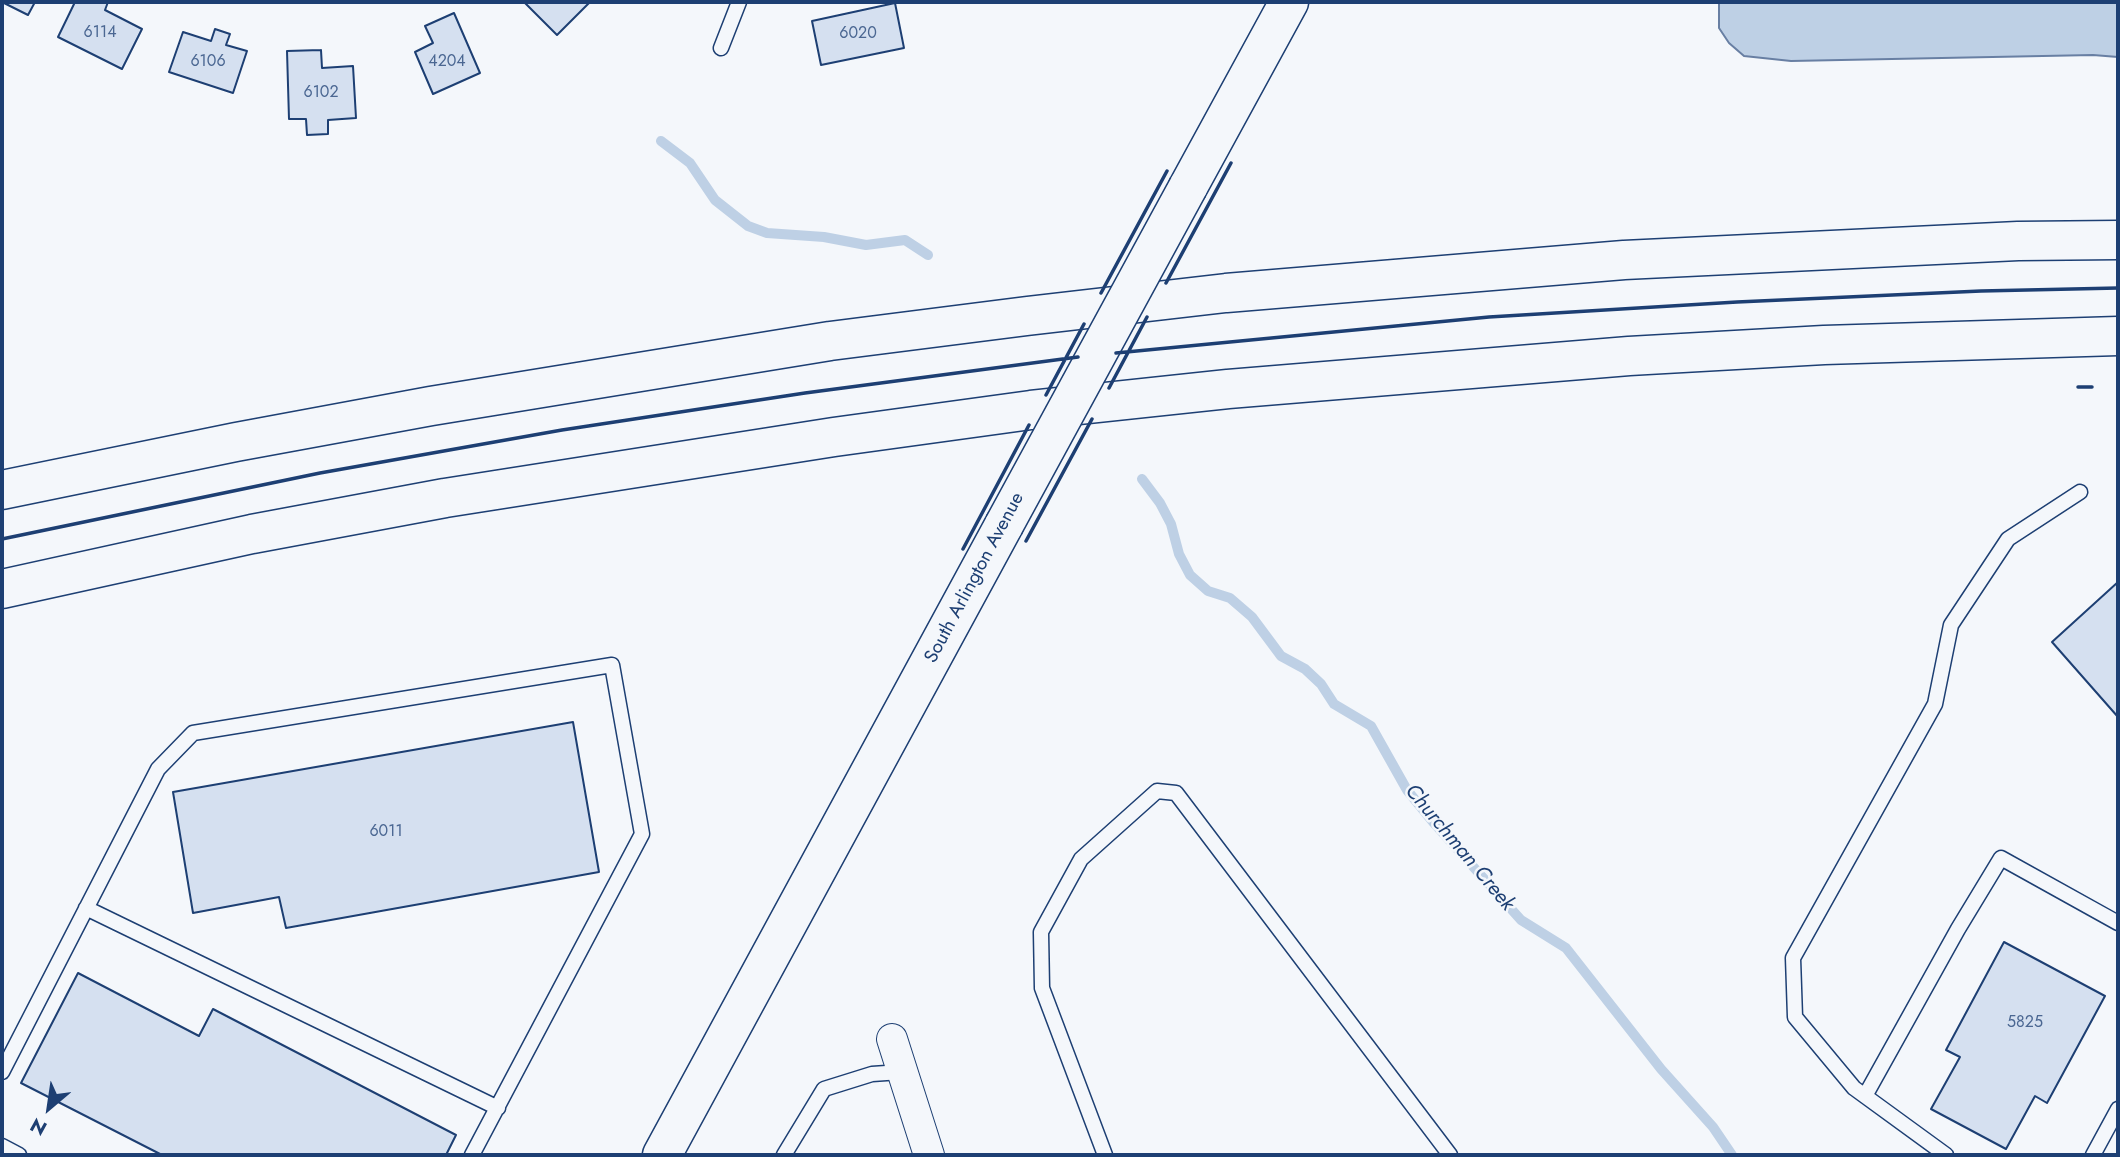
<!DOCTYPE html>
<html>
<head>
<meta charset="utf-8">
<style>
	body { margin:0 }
	#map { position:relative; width:2120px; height:1157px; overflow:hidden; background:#f4f7fb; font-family:Jost,sans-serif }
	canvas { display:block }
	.frame { position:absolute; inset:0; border:4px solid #1d3f73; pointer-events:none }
	.north { position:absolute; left:14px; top:1073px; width:70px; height:70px; -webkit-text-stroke:5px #f4f7fb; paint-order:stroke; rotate:209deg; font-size:19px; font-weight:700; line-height:28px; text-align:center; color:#1d3f73 }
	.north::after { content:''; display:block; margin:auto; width:24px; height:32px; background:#1d3f73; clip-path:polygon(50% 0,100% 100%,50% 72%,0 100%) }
</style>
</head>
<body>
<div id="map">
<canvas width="2120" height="1157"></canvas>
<div class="frame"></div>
<div class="north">N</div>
</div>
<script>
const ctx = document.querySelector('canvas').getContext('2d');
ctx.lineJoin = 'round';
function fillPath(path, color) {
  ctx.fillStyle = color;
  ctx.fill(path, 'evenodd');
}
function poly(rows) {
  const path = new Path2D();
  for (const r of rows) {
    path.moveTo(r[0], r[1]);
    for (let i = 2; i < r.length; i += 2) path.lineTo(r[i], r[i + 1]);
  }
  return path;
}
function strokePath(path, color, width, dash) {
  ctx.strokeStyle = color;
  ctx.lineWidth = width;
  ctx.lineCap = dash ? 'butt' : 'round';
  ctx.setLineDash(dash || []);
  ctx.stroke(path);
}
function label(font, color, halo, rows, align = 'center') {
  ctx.font = font + ' Jost,sans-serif';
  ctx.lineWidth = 5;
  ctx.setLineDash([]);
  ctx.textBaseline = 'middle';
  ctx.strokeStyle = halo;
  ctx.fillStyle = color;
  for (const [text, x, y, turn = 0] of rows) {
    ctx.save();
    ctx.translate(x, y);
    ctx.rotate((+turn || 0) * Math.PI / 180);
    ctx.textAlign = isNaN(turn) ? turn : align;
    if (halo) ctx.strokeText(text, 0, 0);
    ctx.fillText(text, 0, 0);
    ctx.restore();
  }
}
const water = poly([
	[1719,2,2118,2,2118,57,2093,55,1791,61,1744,56,1729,43,1719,28,1719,2]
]);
fillPath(water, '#bed0e5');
strokePath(water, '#687fa3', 2);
strokePath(poly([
	[661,141,690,163,715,200,748,226,767,233,824,237,866,245,905,240,928,255],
	[1142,479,1160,503,1171,524,1179,554,1190,575,1208,591,1230,598,1252,617,1281,656,1305,669,1321,684,1334,704,1371,726,1407,790,1434,823,1521,920,1566,948,1661,1069,1713,1127,1732,1155]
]), '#bed0e5', 10);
const building = poly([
	[2,2,35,2,28,15,2,2],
	[75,2,108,2,105,10,142,29,122,69,58,37,75,2],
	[524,2,590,2,557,35,524,2],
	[895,3,904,48,821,65,812,21,895,3],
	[454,13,480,73,433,94,415,52,433,43,425,26,454,13],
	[215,29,230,34,226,45,247,51,233,93,169,72,183,32,211,41,215,29],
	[321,50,322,68,353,66,356,118,328,120,328,134,307,135,306,119,289,119,287,51,321,50],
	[2118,582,2118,717,2052,642,2118,582],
	[573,722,599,872,286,928,279,897,193,913,173,792,573,722],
	[2004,942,2105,996,2047,1103,2035,1096,2006,1149,1931,1109,1960,1057,1946,1050,2004,942],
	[78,973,199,1036,213,1009,456,1135,446,1155,162,1155,21,1083,78,973]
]);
fillPath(building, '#d5e0f0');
strokePath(building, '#1d3f73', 2);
const lane = poly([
	[721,48,739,2],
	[86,908,498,1108],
	[2,1072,158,769,193,733,612,665,642,834,472,1155],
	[1865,1096,1958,929,2001,858,2118,923],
	[2,1146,19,1155],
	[784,1155,824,1089,872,1074,901,1072],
	[1105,1155,1042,988,1041,932,1081,859,1157,791,1176,793,1450,1155],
	[1946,1155,1854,1088,1795,1017,1793,958,1935,704,1951,625,2008,539,2080,492],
	[2093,1155,2118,1109]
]);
const street = poly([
	[892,1039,929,1155]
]);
const secondary = poly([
	[1188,187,1289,2],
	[662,1155,1004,525]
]);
const highway = poly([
	[2,490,236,442,431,406,830,341,1027,316,1226,293,1624,260,2018,241,2118,240],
	[2,589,252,534,445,498,834,437,1031,410,1228,389,1629,356,1824,345,2118,336]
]);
strokePath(lane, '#1d3f73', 17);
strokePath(street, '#1d3f73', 32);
strokePath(secondary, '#1d3f73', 41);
strokePath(highway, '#1d3f73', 41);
strokePath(lane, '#f4f7fb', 14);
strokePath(street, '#f4f7fb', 30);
strokePath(secondary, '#f4f7fb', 38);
strokePath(highway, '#f4f7fb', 38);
const secondaryBridge = poly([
	[1004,525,1188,187]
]);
strokePath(secondaryBridge, '#1d3f73', 41, []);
strokePath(secondaryBridge, '#f4f7fb', 38);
strokePath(poly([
	[1166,283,1231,163],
	[1101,293,1167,171],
	[1116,353,1489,317,1737,302,1981,291,2118,288],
	[2078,387,2092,387],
	[1109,388,1147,317],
	[1046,395,1084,324],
	[2,539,320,473,562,430,805,393,1078,357],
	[1026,541,1092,419],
	[963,549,1029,425]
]), '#1d3f73', 3.5);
label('16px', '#4b6792', null, [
	["6114",100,33],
	["6020",858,34],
	["6106",208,62],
	["4204",447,62],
	["6102",321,93],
	["6011",386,832],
	["5825",2025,1023]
]);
label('19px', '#1d3f73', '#f4f7fb', [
	["South Arlington Avenue",975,578,-62]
]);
label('italic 21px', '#1d3f73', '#f4f7fb', [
	["Churchman Creek",1459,848,50]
]);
</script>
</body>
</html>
